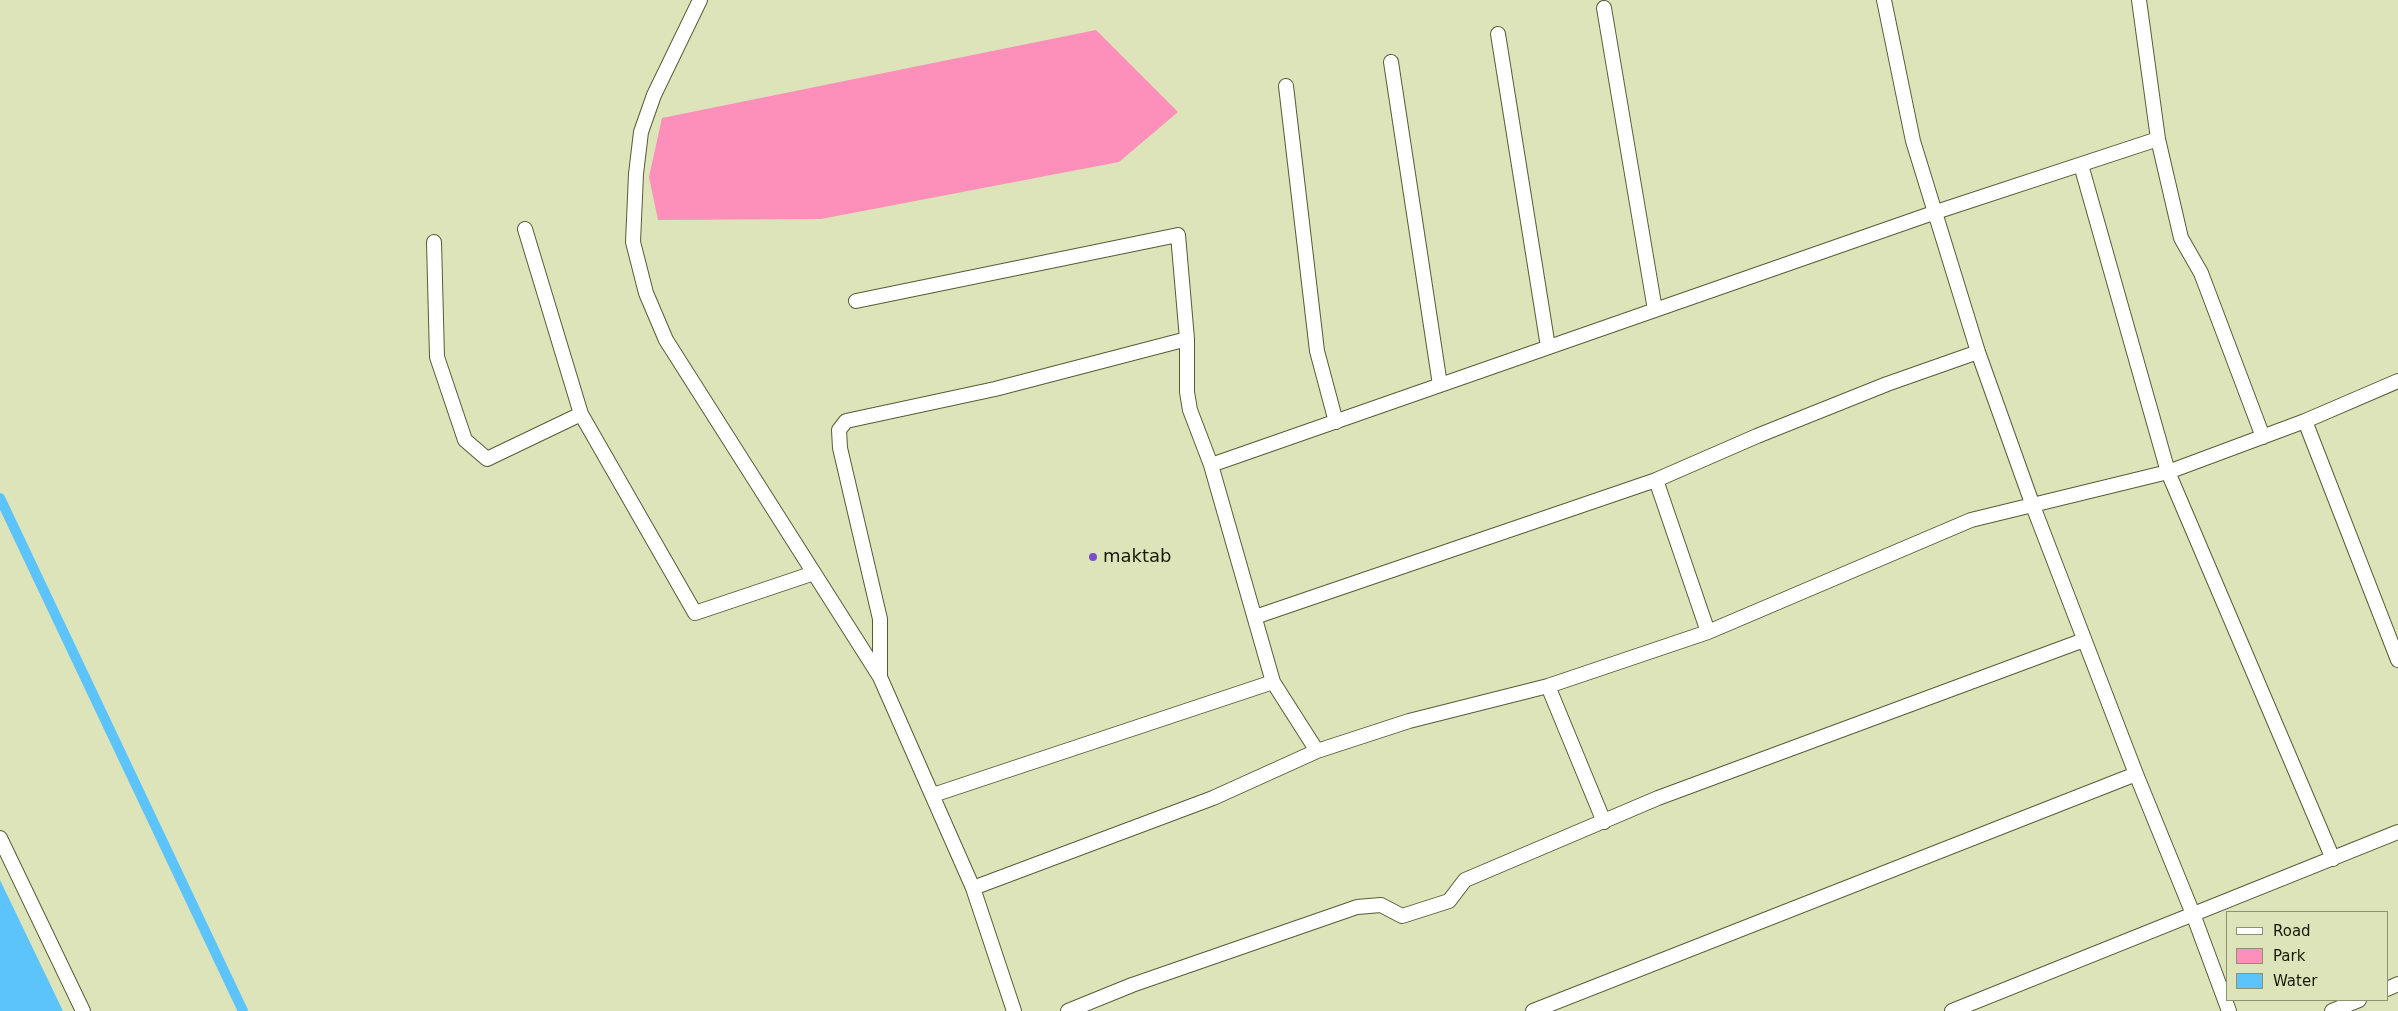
<!DOCTYPE html>
<html>
<head>
<meta charset="utf-8">
<style>
	body { margin:0 }
	#map { position:relative; width:2398px; height:1011px; overflow:hidden; background:#dde4b9; font-family:"DejaVu Sans",sans-serif }
	canvas { display:block }
	.legend { position:absolute; left:2226px; top:911px; width:162px; height:90px; box-sizing:border-box; background:#dde4b9; border:1px solid #8d9272; margin:0; padding:6px 9px; list-style:none; font-size:15px; color:#161808 }
	.legend li { display:flex; align-items:center; gap:10px; height:25px }
	.legend b { width:25px; border:1px solid #8d9272 }
</style>
</head>
<body>
<div id="map">
<canvas width="2398" height="1011"></canvas>
<ul class="legend">
<li><b style="height:6px;background:#fff"></b>Road</li>
<li><b style="height:14px;background:#fd8fbb"></b>Park</li>
<li><b style="height:14px;background:#5cc4fb"></b>Water</li>
</ul>
</div>
<script>
const ctx = document.querySelector('canvas').getContext('2d');
ctx.lineJoin = 'round';
function fillPath(path, color) {
  ctx.fillStyle = color;
  ctx.fill(path, 'evenodd');
}
function poly(rows) {
  const path = new Path2D();
  for (const r of rows) {
    path.moveTo(r[0], r[1]);
    for (let i = 2; i < r.length; i += 2) path.lineTo(r[i], r[i + 1]);
  }
  return path;
}
function strokePath(path, color, width, dash) {
  ctx.strokeStyle = color;
  ctx.lineWidth = width;
  ctx.lineCap = dash ? 'butt' : 'round';
  ctx.setLineDash(dash || []);
  ctx.stroke(path);
}
function label(font, color, halo, rows, align = 'center') {
  ctx.font = font + ' "DejaVu Sans",sans-serif';
  ctx.lineWidth = 5;
  ctx.setLineDash([]);
  ctx.textBaseline = 'middle';
  ctx.strokeStyle = halo;
  ctx.fillStyle = color;
  for (const [text, x, y, turn = 0] of rows) {
    ctx.save();
    ctx.translate(x, y);
    ctx.rotate((+turn || 0) * Math.PI / 180);
    ctx.textAlign = isNaN(turn) ? turn : align;
    if (halo) ctx.strokeText(text, 0, 0);
    ctx.fillText(text, 0, 0);
    ctx.restore();
  }
}
fillPath(poly([
	[1096,30,1178,112,1119,162,821,219,658,220,649,177,662,118]
]), '#fd8fbb');
fillPath(poly([
	[0,880,63,1011,0,1011]
]), '#5cc4fb');
strokePath(poly([
	[0,498,243,1011]
]), '#5cc4fb', 10);
const minor = poly([
	[700,0,654,95,641,132,636,174,633,242,646,293,666,340,880,677,973,888,1014,1011],
	[1884,0,1913,141,1978,352,2033,506,2136,774,2193,914,2229,1011],
	[2139,0,2158,139,2181,238,2201,273,2263,437],
	[1604,8,1655,310],
	[1498,34,1548,347],
	[1391,62,1440,385],
	[1286,86,1317,351,1336,422],
	[2081,165,2168,472,2333,859],
	[525,229,581,414,695,613,814,573],
	[434,242,437,357,465,440,487,459,581,414],
	[856,301,1178,235,1187,339,1187,392,1190,410,1211,465,1273,682,1317,751],
	[2305,421,2398,660],
	[1211,465,1936,212,2158,139],
	[1656,480,1708,632],
	[1255,617,1656,480,1757,436,1887,384,1978,352],
	[880,676,880,619,840,448,839,430,846,421,995,389,1187,339],
	[1548,686,1604,822],
	[933,795,1273,682],
	[0,838,83,1011],
	[973,888,1213,798,1317,751,1409,721,1548,686,1708,632,1971,520,2168,472,2305,421,2398,381],
	[2387,989,2398,984],
	[1068,1011,1132,985,1357,907,1381,905,1402,916,1449,901,1465,880,1658,798,2084,640],
	[1533,1011,2136,774],
	[1952,1011,2398,832],
	[2332,1011,2359,1000]
]);
strokePath(minor, '#575c36', 16);
strokePath(minor, '#fff', 14);
for (const [x, y, r, color] of [
	[1093,557,5,"#784fc8"]
]) {
  const dot = new Path2D();
  dot.arc(x, y, r, 0, 2 * Math.PI);
  ctx.fillStyle = color;
  ctx.fill(dot);
  strokePath(dot, '#dde4b9', 2);
}
label('18px', '#161808', '#dde4b9', [
	["maktab",1103,557]
], 'left');
</script>
</body>
</html>
